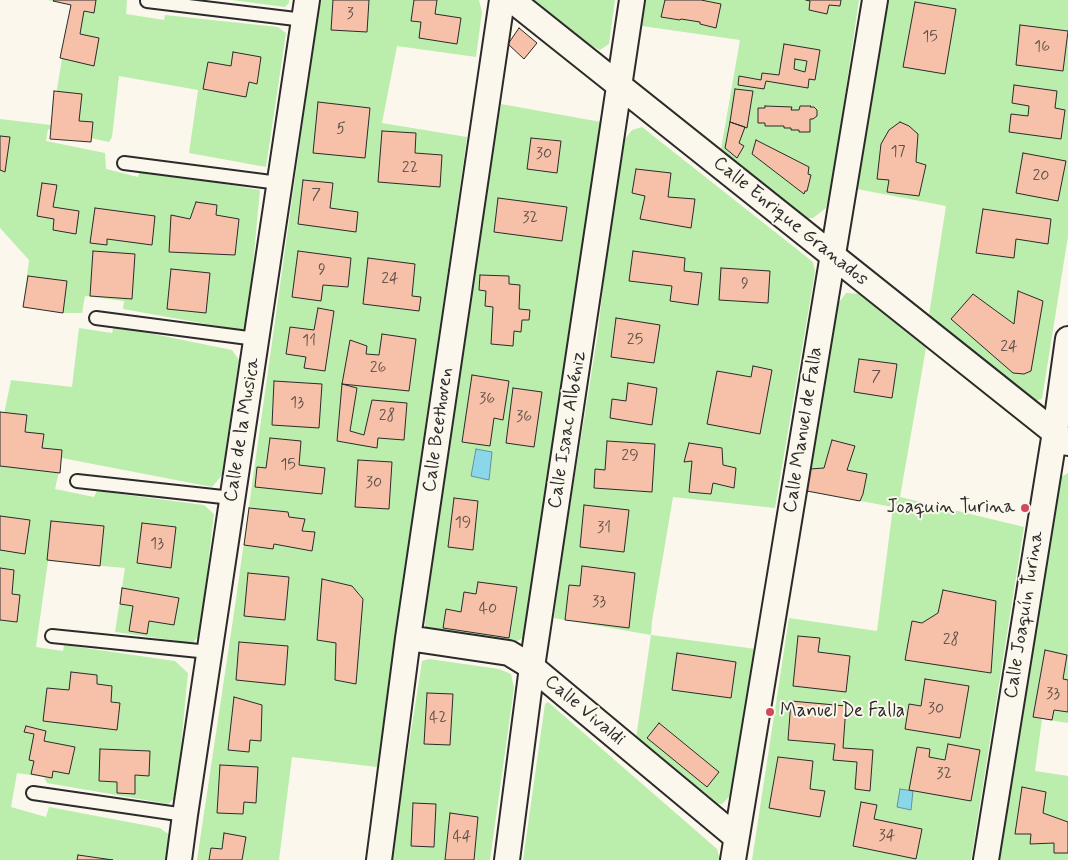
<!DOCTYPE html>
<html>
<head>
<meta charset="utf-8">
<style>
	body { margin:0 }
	canvas { display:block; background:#fbf7ec }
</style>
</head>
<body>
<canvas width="1068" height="860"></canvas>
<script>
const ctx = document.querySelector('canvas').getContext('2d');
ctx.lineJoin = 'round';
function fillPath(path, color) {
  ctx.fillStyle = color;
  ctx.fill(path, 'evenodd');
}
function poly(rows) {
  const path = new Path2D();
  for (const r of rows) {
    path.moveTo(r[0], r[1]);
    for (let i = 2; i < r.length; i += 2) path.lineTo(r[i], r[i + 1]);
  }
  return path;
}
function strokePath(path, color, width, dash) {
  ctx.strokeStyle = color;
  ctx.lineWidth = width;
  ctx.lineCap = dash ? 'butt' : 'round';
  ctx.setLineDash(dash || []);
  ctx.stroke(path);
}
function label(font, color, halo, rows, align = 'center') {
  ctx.font = font + ' Mynerve,sans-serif';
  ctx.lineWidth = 4;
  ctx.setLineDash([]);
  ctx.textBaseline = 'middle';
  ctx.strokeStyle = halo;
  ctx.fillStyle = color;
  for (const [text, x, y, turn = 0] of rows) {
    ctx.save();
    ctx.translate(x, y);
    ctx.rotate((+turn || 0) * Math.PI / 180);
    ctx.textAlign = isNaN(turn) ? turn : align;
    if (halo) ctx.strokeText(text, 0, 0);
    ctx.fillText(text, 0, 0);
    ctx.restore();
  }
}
fillPath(poly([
	[47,0,127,0,126,14,164,20,165,15,278,27,286,33,266,167,189,153,198,90,119,76,112,137,109,142,48,129,46,141,105,153,106,169,138,177,140,170,260,190,247,328,240,330,123,309,124,301,85,296,82,313,63,313,23,307,29,260,0,228,0,119,51,125,71,5],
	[232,0,289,0,289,3,285,7],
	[320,0,479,0,482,12,476,57,397,46,382,123,467,137,377,767,292,757,279,860,197,860,235,606],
	[533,0,615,0,609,44,600,50,576,38],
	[646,0,859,0,832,184,826,208,813,218,801,218,720,155,740,40,642,26],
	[884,0,1068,0,1068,236,1042,399,1035,401,1027,397,929,315,946,206,857,189],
	[501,104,601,122,529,622,525,637,517,641,494,644,434,634,425,627,426,610,477,249],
	[642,127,813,262,815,272,775,508,673,497,652,621,651,635,756,649,733,793,722,804,708,803,636,738,651,635,554,618,564,543,597,339,611,221,625,139,632,130],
	[846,293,862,294,926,348,900,497,1024,527,971,860,752,860,789,618,877,631,893,507,807,491,829,345,837,305],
	[114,326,232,350,239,360,222,475,212,487,62,458,55,489,94,497,97,491,204,505,214,514,200,634,193,643,115,632,125,568,48,561,36,647,63,651,64,645,175,661,188,673,176,797,168,804,47,783,44,777,17,773,11,807,46,817,49,807,160,828,171,836,167,860,0,860,0,434,11,380,72,387,79,328,112,333],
	[1068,473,1068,723,1042,719,1035,771,1068,776,1068,860,1000,860,1061,477],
	[429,659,499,669,511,674,514,688,490,860,391,860,422,661],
	[548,702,717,849,720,860,523,860,545,704]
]), '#bbedad');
const water = poly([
	[476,449,492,452,489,480,471,476,476,449],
	[900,789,913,791,911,810,897,807,900,789]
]);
fillPath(water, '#8ad7ea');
strokePath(water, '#64929e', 1);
const building = poly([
	[54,0,96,0,94,13,84,11,80,34,99,38,94,66,60,58,71,5,53,1,54,0],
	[333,0,369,0,367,32,331,30,333,0],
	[414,0,437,0,435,14,461,18,457,44,419,38,421,22,411,21,414,0],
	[665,0,701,0,721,4,716,28,700,24,700,22,681,19,680,20,661,17,665,0],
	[806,0,841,0,840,6,829,5,827,14,809,10,810,1,806,0],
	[915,2,956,9,945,74,903,67,915,2],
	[1020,25,1068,31,1063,71,1016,65,1020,25],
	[519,28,537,43,524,59,508,44,519,28],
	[784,44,820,50,815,80,809,79,808,88,766,81,764,89,738,85,739,76,761,80,762,73,779,75,784,44],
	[795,59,807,61,805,72,794,69,795,59],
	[233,52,261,57,257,84,249,82,246,97,203,89,208,62,231,66,233,52],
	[1014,85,1057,91,1055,108,1065,110,1061,139,1009,132,1011,114,1028,116,1029,106,1012,103,1014,85],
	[735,89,753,91,747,128,730,122,735,89],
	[54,91,82,94,79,121,93,122,91,142,50,139,54,91],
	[318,102,370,108,365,158,313,153,318,102],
	[765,106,792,107,791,110,799,110,800,106,811,106,810,107,814,107,817,110,817,116,813,119,810,119,810,132,799,132,799,130,791,130,791,128,784,128,784,126,765,126,765,123,758,123,758,108,765,108,765,106],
	[730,122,745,127,739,143,744,146,737,158,725,148,730,122],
	[900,122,909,126,918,134,916,162,926,165,919,196,887,192,889,180,877,179,881,144,889,130,900,122],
	[382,131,416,133,415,153,442,155,440,187,378,182,382,131],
	[0,136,10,137,5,172,0,170,0,136],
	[531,138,561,141,557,173,527,169,531,138],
	[756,140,809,167,808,174,811,175,807,191,805,191,804,194,752,154,756,140],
	[1023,153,1066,161,1058,201,1016,193,1023,153],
	[636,169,671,173,668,197,695,199,691,228,640,219,645,196,632,193,636,169],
	[303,180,333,183,330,208,358,212,356,232,298,224,303,180],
	[42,183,57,185,53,207,79,211,76,234,53,230,54,219,37,216,42,183],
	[498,198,567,207,562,241,494,232,498,198],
	[196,202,217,205,216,215,239,219,235,255,169,252,171,215,190,219,196,202],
	[95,208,155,216,152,245,107,239,107,245,90,243,95,208],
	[983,209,1051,219,1048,244,1016,239,1014,258,976,253,983,209],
	[93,251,135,254,132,299,90,296,93,251],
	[298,251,351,258,348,287,323,285,321,301,292,297,298,251],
	[633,251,685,258,684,271,702,273,698,305,670,301,672,286,629,281,633,251],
	[368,258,415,264,412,296,421,297,419,311,363,304,368,258],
	[721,268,770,271,768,303,719,300,721,268],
	[171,269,210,273,206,313,167,309,171,269],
	[480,275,509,276,509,284,520,285,519,309,530,310,529,320,522,320,521,332,514,331,513,346,491,344,493,307,485,306,486,291,479,290,480,275],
	[28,276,67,281,63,313,23,307,28,276],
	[1018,291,1043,301,1031,371,1024,374,1013,373,951,319,973,294,1014,324,1018,291],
	[318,308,334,311,325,371,304,368,306,357,286,354,290,327,314,330,318,308],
	[616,318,660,325,654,363,611,357,616,318],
	[382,334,416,339,409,391,342,384,350,340,367,346,366,354,379,355,382,334],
	[859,359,897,364,892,398,854,392,859,359],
	[753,366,772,370,760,434,707,424,717,371,751,377,753,366],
	[472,375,509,381,503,420,494,418,490,446,462,442,472,375],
	[274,381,322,384,319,428,272,425,274,381],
	[628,383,657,388,652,425,610,418,612,399,626,401,628,383],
	[342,384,357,388,350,431,364,435,372,400,407,403,404,440,378,438,377,448,337,441,342,384],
	[513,388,542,392,534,447,506,443,513,388],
	[0,412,27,415,25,432,44,434,42,448,62,450,60,473,0,466,0,412],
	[270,438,301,441,299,465,325,468,322,494,255,487,257,467,266,468,270,438],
	[832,440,855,446,847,470,867,474,863,494,860,501,807,491,810,469,824,468,832,440],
	[607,441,655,444,652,492,594,488,595,469,605,470,607,441],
	[689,443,722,448,723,465,736,468,734,488,713,483,711,494,689,492,692,461,684,462,689,443],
	[358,460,392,462,389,509,355,507,358,460],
	[454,498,478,501,473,550,448,547,454,498],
	[584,505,629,510,624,552,580,547,584,505],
	[249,508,288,512,289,517,305,519,302,531,315,532,312,551,274,544,273,549,244,545,249,508],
	[0,516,30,520,25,554,0,550,0,516],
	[51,521,104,526,100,566,47,560,51,521],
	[142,523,176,527,171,568,137,563,142,523],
	[582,566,635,573,629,628,565,620,569,585,580,586,582,566],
	[0,568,14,570,12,594,20,595,17,622,0,620,0,568],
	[248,573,289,577,285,620,244,616,248,573],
	[322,579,352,586,363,599,356,684,335,680,336,643,317,640,322,579],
	[478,582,517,587,509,638,443,628,446,609,461,612,464,592,476,594,478,582],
	[122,588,179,598,174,625,149,621,147,634,129,631,133,606,120,604,122,588],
	[943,590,996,601,991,673,905,660,912,621,922,623,938,613,943,590],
	[798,636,820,638,818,652,850,656,846,692,793,686,798,636],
	[239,642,288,646,285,685,236,680,239,642],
	[1045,650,1067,655,1063,679,1068,680,1068,712,1054,710,1052,720,1033,717,1045,650],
	[677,653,736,662,731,698,672,690,677,653],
	[71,672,97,675,97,684,112,686,111,702,120,703,117,730,43,721,47,688,69,690,71,672],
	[925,679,969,686,960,738,905,729,909,704,921,706,925,679],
	[427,693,453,694,450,745,424,744,427,693],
	[234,697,262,705,261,741,250,740,249,752,228,750,234,697],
	[791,701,846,706,843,748,873,750,870,791,855,789,857,762,833,760,835,744,788,740,791,701],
	[659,723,719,772,707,787,647,738,659,723],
	[26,726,46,731,44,741,75,747,69,774,53,771,52,778,31,774,34,761,29,760,34,734,24,732,26,726],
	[948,744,980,750,971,801,909,790,917,747,930,749,929,757,945,760,948,744],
	[100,749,150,751,149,776,135,775,135,794,117,793,117,782,99,781,100,749],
	[778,757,813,761,810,789,825,791,820,817,769,808,778,757],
	[220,765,258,767,256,803,244,802,243,814,217,813,220,765],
	[1022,787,1046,792,1043,813,1068,822,1068,853,1054,853,1054,843,1030,844,1031,834,1015,834,1022,787],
	[861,802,877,805,874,819,922,829,916,859,853,846,861,802],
	[413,803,436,804,434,847,411,846,413,803],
	[450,813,478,817,474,860,445,860,450,813],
	[224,833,246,837,242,860,209,860,211,848,222,849,224,833],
	[78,855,113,860,77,860,78,855]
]);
fillPath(building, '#f6c1a8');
strokePath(building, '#2b2b2b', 1);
const service = poly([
	[147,1,304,20],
	[124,163,279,183],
	[96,318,256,339],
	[77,481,232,498],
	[52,636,209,652],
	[33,793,185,815]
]);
const minor = poly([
	[512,0,1068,443],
	[408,638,509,653,532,667,736,837],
	[179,860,185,815,307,0],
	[379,860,408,638,502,0],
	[507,860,532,667,632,0],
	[733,860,875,0],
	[986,860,1055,432,1068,339]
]);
strokePath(service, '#2b2b2b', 16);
strokePath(minor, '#2b2b2b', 28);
strokePath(service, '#fbf7ec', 12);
strokePath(minor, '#fbf7ec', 24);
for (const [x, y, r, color] of [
	[1025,508,5,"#d1495b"],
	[770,712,5,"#d1495b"]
]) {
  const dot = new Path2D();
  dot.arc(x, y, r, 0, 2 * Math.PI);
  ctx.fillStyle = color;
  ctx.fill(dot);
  strokePath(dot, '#fbf7ec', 2);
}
label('16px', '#5e504a', null, [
	["3",350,15],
	["15",930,38],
	["16",1042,48],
	["5",341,130],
	["17",898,153],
	["30",544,155],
	["22",410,169],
	["20",1041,177],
	["7",316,196],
	["32",530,219],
	["9",322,271],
	["24",390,280],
	["9",745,285],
	["25",635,341],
	["11",309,342],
	["24",1009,348],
	["26",378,369],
	["7",876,378],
	["36",487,400],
	["13",297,404],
	["28",387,417],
	["36",524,418],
	["29",630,457],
	["15",288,466],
	["30",374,484],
	["19",463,524],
	["31",604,529],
	["13",157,545],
	["33",599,603],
	["40",488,610],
	["28",951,641],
	["33",1053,695],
	["30",936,710],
	["42",438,719],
	["32",944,775],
	["34",887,837],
	["44",462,838]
]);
label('19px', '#2b2b2b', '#fbf7ec', [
	["Calle Enrique Granados",790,222,39],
	["Calle de la Musica",243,430,-81],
	["Calle Beethoven",439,430,-82],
	["Calle Isaac Albéniz",568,430,-81],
	["Calle Manuel de Falla",804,430,-81],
	["Calle Joaquín Turina",1025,615,-81],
	["Calle Vivaldi",584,711,40]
]);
label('19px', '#2b2b2b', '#fbf7ec', [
	["Joaquin Turina",1015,508],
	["Manuel De Falla",780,712,"left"]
], 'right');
</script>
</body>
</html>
